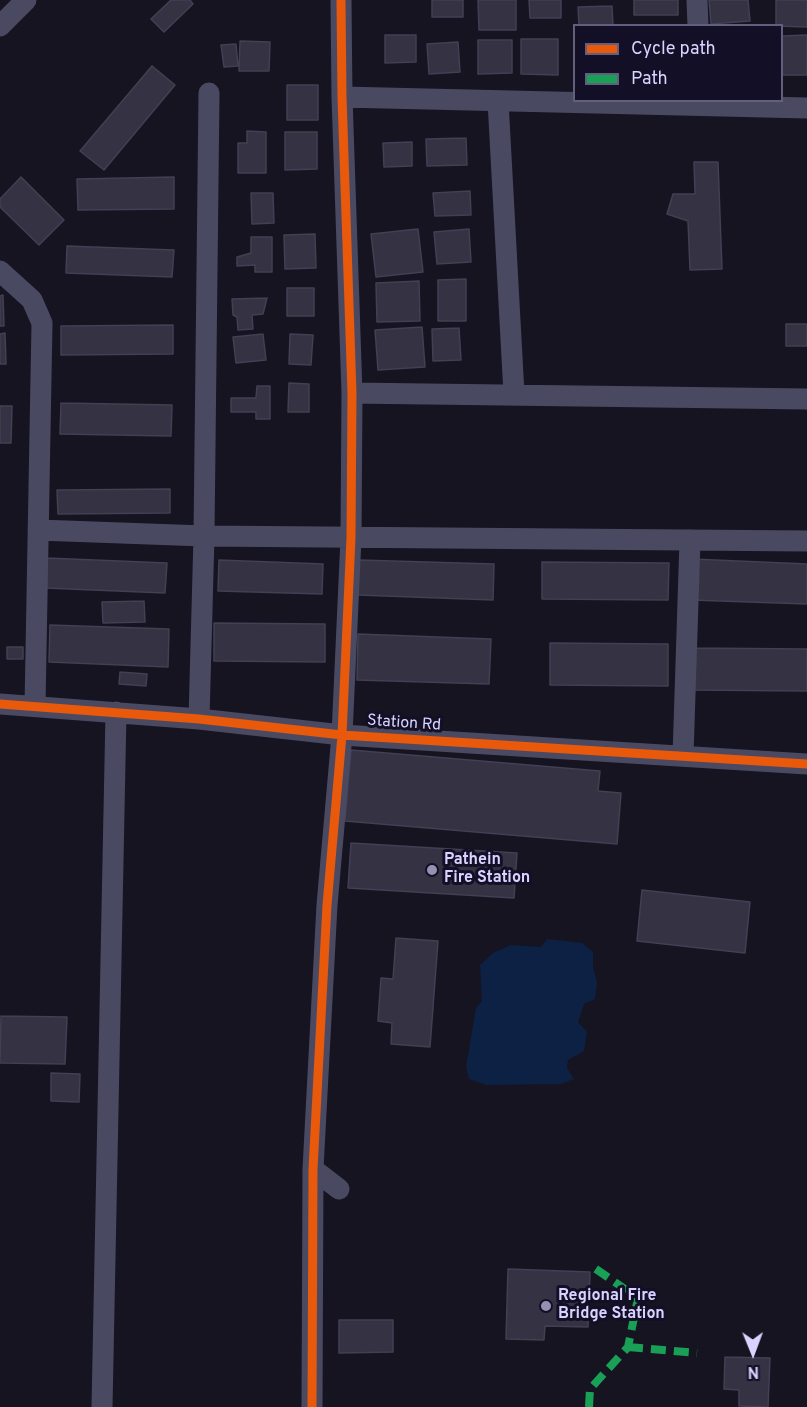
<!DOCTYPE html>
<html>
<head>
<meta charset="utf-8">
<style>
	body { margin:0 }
	#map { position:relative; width:807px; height:1407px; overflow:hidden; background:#161421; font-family:Overpass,sans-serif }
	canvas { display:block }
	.legend { position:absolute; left:573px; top:24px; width:210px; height:78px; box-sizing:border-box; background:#130f26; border:2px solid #625e7d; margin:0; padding:8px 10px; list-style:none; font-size:18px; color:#d9d4ff }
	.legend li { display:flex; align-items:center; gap:12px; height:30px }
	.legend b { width:30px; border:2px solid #625e7d }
	.north { position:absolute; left:723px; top:1323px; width:60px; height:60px; -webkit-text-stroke:4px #130f26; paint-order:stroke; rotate:179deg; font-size:16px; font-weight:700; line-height:24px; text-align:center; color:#d9d4ff }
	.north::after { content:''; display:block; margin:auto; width:21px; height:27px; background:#d9d4ff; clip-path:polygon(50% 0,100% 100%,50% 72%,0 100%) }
</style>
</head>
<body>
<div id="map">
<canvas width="807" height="1407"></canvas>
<ul class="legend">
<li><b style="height:8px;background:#e8590c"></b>Cycle path</li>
<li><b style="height:8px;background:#1a9f57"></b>Path</li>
</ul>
<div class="north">N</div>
</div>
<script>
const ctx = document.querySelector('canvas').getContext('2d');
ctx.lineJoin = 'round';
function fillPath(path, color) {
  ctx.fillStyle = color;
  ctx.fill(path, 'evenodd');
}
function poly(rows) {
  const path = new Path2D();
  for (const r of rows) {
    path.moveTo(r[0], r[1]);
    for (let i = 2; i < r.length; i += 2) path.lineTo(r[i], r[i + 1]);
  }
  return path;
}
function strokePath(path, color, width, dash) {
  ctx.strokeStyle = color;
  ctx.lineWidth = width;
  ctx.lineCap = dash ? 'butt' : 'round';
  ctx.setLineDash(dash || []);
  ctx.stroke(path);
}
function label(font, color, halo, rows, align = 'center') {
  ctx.font = font + ' Overpass,sans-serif';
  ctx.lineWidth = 6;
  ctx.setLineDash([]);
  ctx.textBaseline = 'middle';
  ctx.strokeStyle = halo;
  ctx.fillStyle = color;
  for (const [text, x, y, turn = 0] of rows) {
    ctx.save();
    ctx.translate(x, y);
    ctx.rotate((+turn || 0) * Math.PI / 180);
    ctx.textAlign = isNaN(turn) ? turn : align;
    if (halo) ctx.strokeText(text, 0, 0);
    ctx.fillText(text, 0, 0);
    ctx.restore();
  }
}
fillPath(poly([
	[547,939,582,943,593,952,593,968,597,982,595,999,584,1004,578,1022,587,1032,584,1051,568,1060,567,1068,574,1079,561,1084,486,1085,469,1079,466,1067,476,1008,482,1001,480,965,493,953,511,945,541,947]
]), '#0d2144');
const building = poly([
	[171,0,190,0,193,4,164,32,151,19,171,0],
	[432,0,463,0,463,17,432,17,432,0],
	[478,0,516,0,516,30,479,30,478,0],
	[529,0,561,0,561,18,530,18,529,0],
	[634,0,678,0,678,15,634,15,634,0],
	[709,0,748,0,750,21,711,24,709,0],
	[776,0,807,0,807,27,776,26,776,0],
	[612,6,613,26,579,26,578,7,612,6],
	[385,35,416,35,416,62,385,63,385,35],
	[807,35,807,75,782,75,782,36,807,35],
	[521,39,558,39,558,75,521,74,521,39],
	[478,40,512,40,512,73,478,74,478,40],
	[240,41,270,42,269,71,239,71,240,41],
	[458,42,460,72,429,74,427,44,458,42],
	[236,44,238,66,224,67,221,45,236,44],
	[152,66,175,85,104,170,80,151,152,66],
	[287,85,318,85,318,120,287,120,287,85],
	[247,131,266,132,266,173,238,173,238,143,247,143,247,131],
	[285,132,317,132,317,169,285,170,285,132],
	[466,138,467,165,427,166,426,139,466,138],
	[412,142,412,166,384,167,383,143,412,142],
	[694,162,718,162,722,269,690,270,688,221,667,214,673,194,695,194,694,162],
	[21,177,64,220,39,245,0,207,0,199,21,177],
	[174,177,174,209,78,210,77,179,174,177],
	[470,191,471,215,435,216,433,193,470,191],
	[251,193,273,193,274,223,252,224,251,193],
	[418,229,423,272,376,277,371,234,418,229],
	[469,229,471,262,437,264,434,232,469,229],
	[315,234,316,268,285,269,284,235,315,234],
	[251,237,272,237,272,272,255,272,255,265,237,266,237,257,251,253,251,237],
	[67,246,174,250,172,277,66,273,67,246],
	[466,279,466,321,438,321,438,280,466,279],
	[419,281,420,321,377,322,376,283,419,281],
	[287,288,314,288,314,316,287,316,287,288],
	[3,295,4,326,0,326,0,296,3,295],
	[267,298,263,314,252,315,253,329,238,330,237,317,233,315,232,299,267,298],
	[786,324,807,324,807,346,786,346,786,324],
	[173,325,173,354,61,355,61,326,173,325],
	[422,327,425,367,378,370,375,330,422,327],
	[459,328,461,360,433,361,432,329,459,328],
	[5,333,6,364,0,364,0,334,5,333],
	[263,334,266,360,236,363,233,337,263,334],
	[290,334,313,335,311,365,289,364,290,334],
	[289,383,309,384,309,412,288,412,289,383],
	[257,386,270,386,270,419,256,419,256,412,231,412,231,398,256,398,257,386],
	[61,403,172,405,171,436,60,434,61,403],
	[0,406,12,406,11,443,0,443,0,406],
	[170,489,170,513,58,514,57,490,170,489],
	[47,558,167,563,165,593,45,588,47,558],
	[692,559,807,564,807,604,691,600,692,559],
	[219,560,323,564,322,594,218,591,219,560],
	[359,560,494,564,493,600,358,595,359,560],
	[542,562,669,563,668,600,542,599,542,562],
	[144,601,145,622,103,623,102,602,144,601],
	[214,623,325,624,325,662,214,661,214,623],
	[50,625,169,629,168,667,49,662,50,625],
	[358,634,491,639,489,684,357,680,358,634],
	[550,643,668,644,668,686,550,685,550,643],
	[7,647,23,647,23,659,7,659,7,647],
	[691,648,807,649,807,691,690,690,691,648],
	[120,672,147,674,146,686,119,684,120,672],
	[351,750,600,771,598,791,621,793,617,844,345,821,351,750],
	[351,843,517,853,514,898,348,888,351,843],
	[642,890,750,902,745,953,637,941,642,890],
	[396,938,438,941,430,1047,391,1044,392,1023,378,1021,381,978,393,979,396,938],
	[1,1016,67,1017,65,1064,0,1063,1,1016],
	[51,1073,80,1074,79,1102,51,1101,51,1073],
	[508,1269,590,1272,588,1327,545,1326,544,1340,506,1339,508,1269],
	[339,1320,393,1320,393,1352,339,1353,339,1320],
	[725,1357,770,1358,768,1407,739,1406,739,1390,724,1389,725,1357]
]);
fillPath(building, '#343243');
strokePath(building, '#433f54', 1.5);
strokePath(poly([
	[697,0,698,26],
	[0,26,26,0],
	[342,97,807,108],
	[498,101,514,394],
	[0,271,32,300,42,323,35,706],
	[352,393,807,399],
	[38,530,204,536,807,541],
	[0,704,199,719,342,735,807,764],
	[199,719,204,536,209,93],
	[683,756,690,540],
	[313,1169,339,1189],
	[102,1407,116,712],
	[312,1407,313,1169,327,905,342,735,351,538,352,393,342,97,341,0]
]), '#4a4962', 21);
strokePath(poly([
	[628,1347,697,1353],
	[589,1407,590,1389,628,1347,638,1298,593,1267]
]), '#1a9f57', 8, [15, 8]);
strokePath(poly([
	[0,704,199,719,342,735,807,764],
	[312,1407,313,1169,327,905,342,735,351,538,352,393,342,97,341,0]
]), '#e8590c', 9);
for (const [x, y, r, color] of [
	[432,870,6,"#9591b1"],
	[546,1306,6,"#9591b1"]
]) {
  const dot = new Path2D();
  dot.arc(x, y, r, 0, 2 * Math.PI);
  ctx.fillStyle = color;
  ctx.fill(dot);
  strokePath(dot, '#130f26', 2);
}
label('16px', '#d9d4ff', '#130f26', [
	["Station Rd",404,724,4]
]);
label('bold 16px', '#d9d4ff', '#130f26', [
	["Pathein",444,861],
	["Fire Station",444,879],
	["Regional Fire",558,1297],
	["Bridge Station",558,1315]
], 'left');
</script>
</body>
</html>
